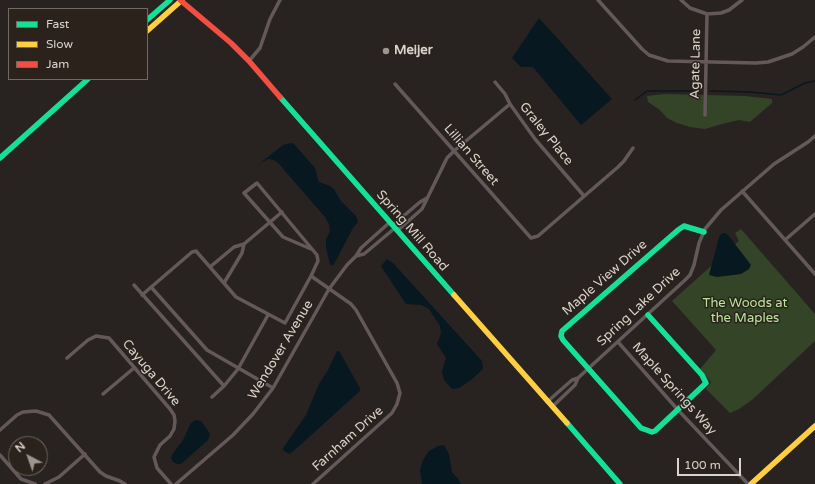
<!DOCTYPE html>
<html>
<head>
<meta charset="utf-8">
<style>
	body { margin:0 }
	#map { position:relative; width:815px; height:484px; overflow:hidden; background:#282320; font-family:"Varela Round",sans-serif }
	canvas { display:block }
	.legend { position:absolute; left:8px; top:8px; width:140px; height:72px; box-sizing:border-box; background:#2b221c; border:1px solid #716964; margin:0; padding:5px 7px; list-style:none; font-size:12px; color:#d9d3cf }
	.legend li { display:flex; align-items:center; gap:8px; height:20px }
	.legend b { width:20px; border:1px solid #716964 }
	.north { position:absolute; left:8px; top:436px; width:40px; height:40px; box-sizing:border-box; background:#2b221c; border:1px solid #716964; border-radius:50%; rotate:319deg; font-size:11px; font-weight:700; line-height:16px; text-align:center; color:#d9d3cf }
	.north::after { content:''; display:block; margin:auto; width:14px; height:18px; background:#9b9592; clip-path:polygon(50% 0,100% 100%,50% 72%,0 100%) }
	.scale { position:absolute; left:677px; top:458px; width:64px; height:18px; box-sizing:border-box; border:2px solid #d9d3cf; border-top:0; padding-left:5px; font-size:12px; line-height:14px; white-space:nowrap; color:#d9d3cf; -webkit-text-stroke:3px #2b221c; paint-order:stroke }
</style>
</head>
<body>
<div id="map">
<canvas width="815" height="484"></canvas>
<ul class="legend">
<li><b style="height:5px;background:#16e098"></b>Fast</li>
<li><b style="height:5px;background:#ffcf43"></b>Slow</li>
<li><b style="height:5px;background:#f24e42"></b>Jam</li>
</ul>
<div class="north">N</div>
<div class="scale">100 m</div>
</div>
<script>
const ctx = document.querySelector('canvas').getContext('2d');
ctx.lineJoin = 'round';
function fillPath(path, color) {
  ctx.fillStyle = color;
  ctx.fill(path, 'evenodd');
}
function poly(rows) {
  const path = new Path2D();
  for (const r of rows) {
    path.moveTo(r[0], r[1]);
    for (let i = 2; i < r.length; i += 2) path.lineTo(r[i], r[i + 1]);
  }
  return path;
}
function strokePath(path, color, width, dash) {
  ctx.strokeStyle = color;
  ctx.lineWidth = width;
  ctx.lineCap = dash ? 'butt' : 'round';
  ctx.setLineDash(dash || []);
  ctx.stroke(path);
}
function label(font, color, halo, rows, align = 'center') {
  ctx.font = font + ' "Varela Round",sans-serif';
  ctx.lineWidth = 3;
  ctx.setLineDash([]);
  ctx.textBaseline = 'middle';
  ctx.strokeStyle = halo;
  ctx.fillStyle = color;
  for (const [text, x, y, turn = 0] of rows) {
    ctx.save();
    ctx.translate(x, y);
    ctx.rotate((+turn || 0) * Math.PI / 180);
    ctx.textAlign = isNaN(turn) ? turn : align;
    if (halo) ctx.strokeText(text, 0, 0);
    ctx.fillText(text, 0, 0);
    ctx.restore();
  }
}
fillPath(poly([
	[665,94,745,96,772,99,772,103,750,122,739,120,722,124,705,129,690,127,677,123,667,118,660,110,648,102,647,96],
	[741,229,815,314,815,341,752,400,739,409,730,413,706,389,711,382,700,369,716,350,672,301,739,241,735,233]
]), '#344427');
fillPath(poly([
	[539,18,612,99,581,125,533,67,521,67,512,58],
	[291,143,294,144,315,168,319,182,330,186,334,189,341,201,356,216,358,222,353,228,333,266,330,264,326,248,326,240,330,231,329,224,325,217,279,164,274,160,268,159,259,164,283,145],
	[723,233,725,233,728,235,751,265,749,269,741,274,717,277,709,275,718,241,720,235],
	[387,259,393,263,482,361,483,369,471,380,459,388,452,389,444,380,442,371,446,358,437,344,441,333,440,326,429,309,421,305,406,304,381,266],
	[337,351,339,351,360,388,360,391,298,447,290,454,287,453,283,450,283,448,306,415,319,384,328,370],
	[196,420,201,421,207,429,210,434,208,440,181,464,177,464,173,462,171,458,173,453,183,440,191,423],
	[444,445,449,454,452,472,459,480,461,484,422,484,420,470,423,460,429,451,438,446]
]), '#071821');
strokePath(poly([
	[710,91,750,92,781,95,805,83,815,81],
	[635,100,647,91,699,91]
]), '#071821', 1.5);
strokePath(poly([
	[598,0,642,49,649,55,668,61,756,63,768,62,792,54,803,47,815,37],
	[681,0,690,8,707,14,721,13,729,10,742,0],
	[249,61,260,48,270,19,280,0],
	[495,82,505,94,510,104,535,139,584,196],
	[395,84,531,238,538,236,618,167,624,161,633,148],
	[705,115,707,14],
	[742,191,815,274],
	[393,225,420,202,427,198],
	[397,231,422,209,447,158,454,151,510,104],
	[785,240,815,214],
	[356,256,361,248,390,222],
	[210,267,234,247,244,244,282,212],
	[311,276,351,304,356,310,397,383,400,393,397,404,392,413,313,484],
	[224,283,242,253,244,244],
	[134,285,224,386],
	[151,287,207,350,273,388],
	[142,295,192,252,196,251,236,297,285,323,311,276,318,261,317,255,257,183,244,193,283,237,311,249],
	[618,342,678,410,748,484],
	[67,358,88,340,96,336,109,338,170,409,174,415,175,421,174,429,170,436,160,445,154,457,157,468,171,484],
	[103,394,134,368],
	[212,397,224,386,238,369,268,315],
	[547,402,572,380,578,378,684,281,690,275,694,265,699,243,705,229,721,210,774,164,808,142,815,136],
	[552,407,575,385,578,378],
	[0,430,17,415,23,412,36,411,49,415,100,472,106,476,120,481,125,484],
	[0,455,21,479,35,484],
	[45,484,59,477,85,454],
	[176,484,233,435,253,414,273,388,329,289,347,265,356,256,364,254,395,228]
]), '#65585a', 3.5);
strokePath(poly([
	[147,20,170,0],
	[280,97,454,295],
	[0,158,88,79],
	[648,315,702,375,706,383,655,431,652,432,641,428,563,340,561,336,562,331,678,230,684,226,704,232],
	[567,423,620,484]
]), '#16e098', 5.5);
strokePath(poly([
	[147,31,182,0],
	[454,295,567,423],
	[751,484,815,426]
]), '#ffcf43', 5.5);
strokePath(poly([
	[180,0,231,43,249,61,280,97]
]), '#f24e42', 5.5);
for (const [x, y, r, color] of [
	[386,51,4,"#9b9592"]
]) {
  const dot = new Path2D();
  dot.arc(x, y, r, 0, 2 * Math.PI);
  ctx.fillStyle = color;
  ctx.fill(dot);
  strokePath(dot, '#2b221c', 1.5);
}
label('bold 13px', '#d9d3cf', '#2b221c', [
	["Meijer",394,51]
], 'left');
label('13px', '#d9d3cf', '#2b221c', [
	["Agate Lane",696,64,-89],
	["Graley Place",546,134,51],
	["Lillian Street",471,155,49],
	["Spring Mill Road",412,231,49],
	["Maple View Drive",605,278,-41],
	["Spring Lake Drive",639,307,-43],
	["Wendover Avenue",281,350,-59],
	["Cayuga Drive",151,373,50],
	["Maple Springs Way",674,389,48],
	["Farnham Drive",348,439,-42]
]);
label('13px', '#bae79c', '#2b221c', [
	["The Woods at",745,304],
	["the Maples",745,319]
]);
</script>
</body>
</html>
